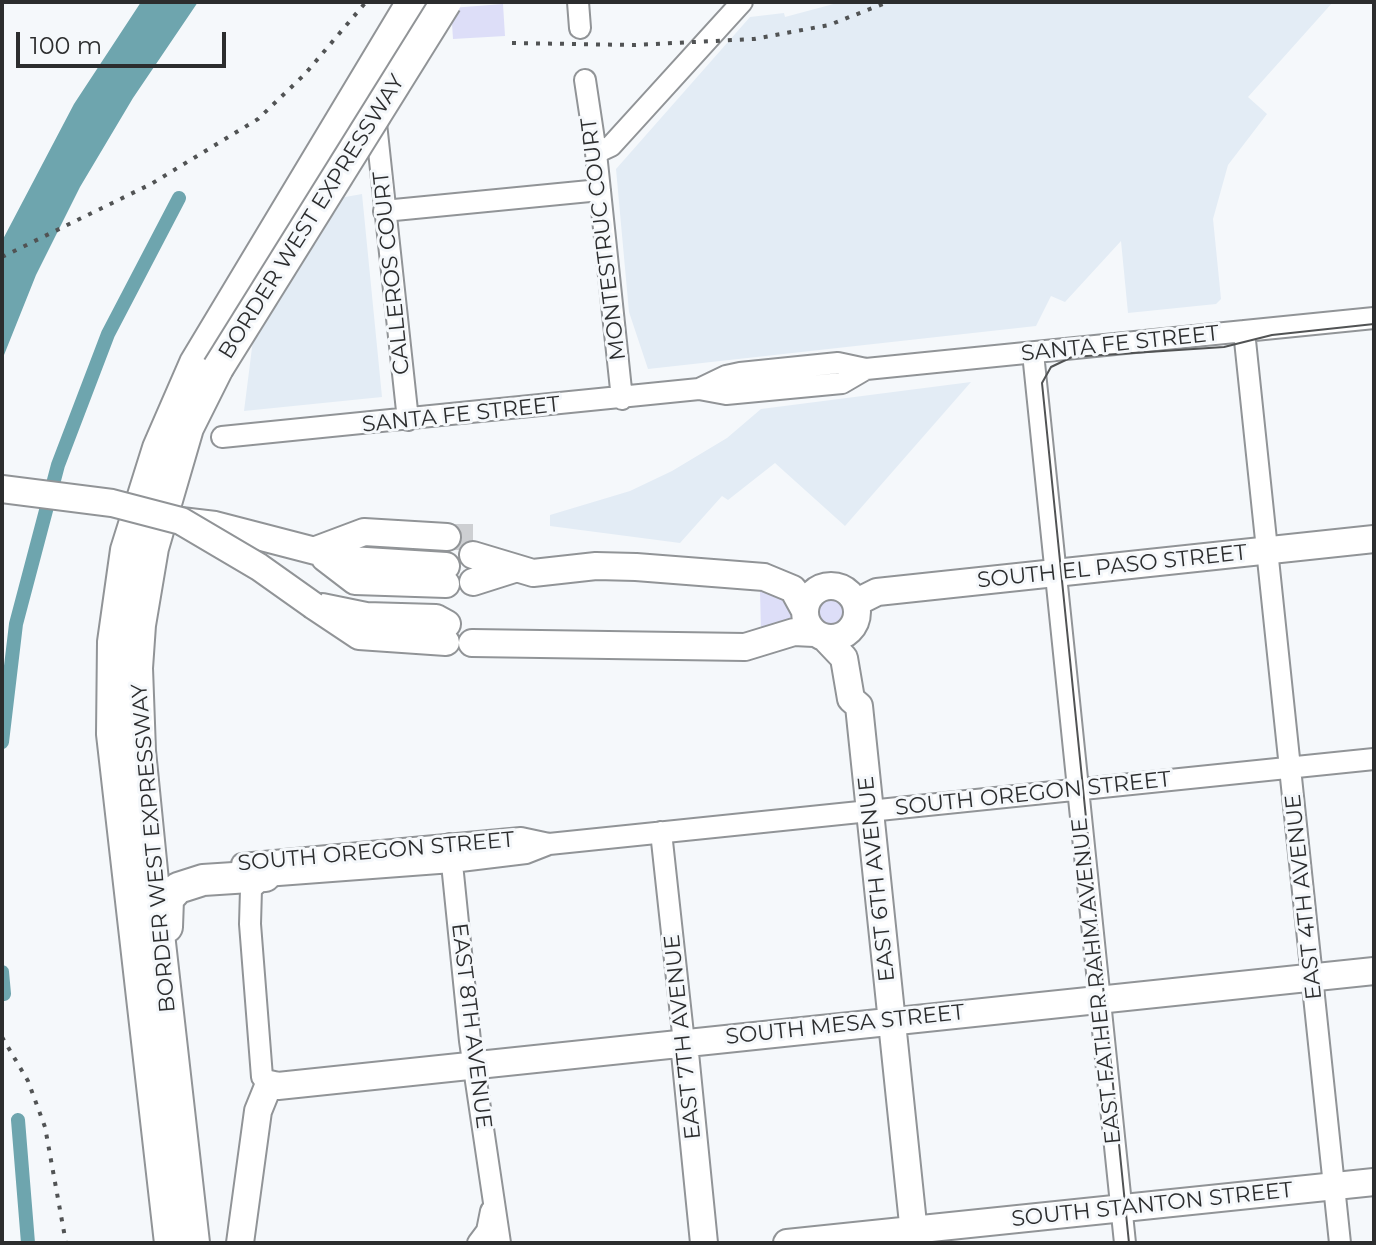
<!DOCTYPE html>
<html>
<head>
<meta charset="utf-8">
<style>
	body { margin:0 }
	#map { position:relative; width:1376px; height:1245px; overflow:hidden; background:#f5f8fb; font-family:Montserrat,sans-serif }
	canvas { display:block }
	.frame { position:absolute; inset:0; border:4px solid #2c2d2e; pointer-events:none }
	.scale { position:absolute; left:16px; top:32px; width:210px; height:36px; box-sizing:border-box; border:4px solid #2c2d2e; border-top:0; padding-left:10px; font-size:24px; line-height:28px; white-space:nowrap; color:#2c2d2e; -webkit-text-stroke:6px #f5f8fb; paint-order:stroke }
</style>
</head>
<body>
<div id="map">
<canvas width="1376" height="1245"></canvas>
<div class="frame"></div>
<div class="scale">100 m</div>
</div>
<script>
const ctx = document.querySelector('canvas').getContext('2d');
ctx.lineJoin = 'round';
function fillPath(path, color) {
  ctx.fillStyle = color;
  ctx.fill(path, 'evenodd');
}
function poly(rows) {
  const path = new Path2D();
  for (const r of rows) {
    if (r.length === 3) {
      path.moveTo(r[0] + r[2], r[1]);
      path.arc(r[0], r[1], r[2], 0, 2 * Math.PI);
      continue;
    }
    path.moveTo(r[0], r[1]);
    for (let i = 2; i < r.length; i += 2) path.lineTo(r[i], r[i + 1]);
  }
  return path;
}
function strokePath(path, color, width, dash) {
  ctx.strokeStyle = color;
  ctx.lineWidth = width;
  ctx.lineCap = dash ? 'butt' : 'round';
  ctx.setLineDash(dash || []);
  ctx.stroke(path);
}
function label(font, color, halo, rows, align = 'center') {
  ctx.font = font + ' Montserrat,sans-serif';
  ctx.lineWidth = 6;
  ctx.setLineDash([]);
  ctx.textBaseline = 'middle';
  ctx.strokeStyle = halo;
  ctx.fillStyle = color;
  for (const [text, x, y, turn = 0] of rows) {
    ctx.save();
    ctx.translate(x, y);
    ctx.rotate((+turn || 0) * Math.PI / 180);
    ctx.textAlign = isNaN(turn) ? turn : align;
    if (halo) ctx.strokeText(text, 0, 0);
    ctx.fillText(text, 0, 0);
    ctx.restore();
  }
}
fillPath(poly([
	[841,2,1333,2,1248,97,1267,114,1228,165,1213,219,1221,299,1216,304,1128,313,1121,241,1065,302,1051,296,1036,326,648,369,629,312,616,169,750,17,784,13,785,17],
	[362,194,382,397,244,411,255,324,334,199],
	[971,382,845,526,775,463,728,500,722,496,680,543,550,526,550,515,630,491,672,471,727,438,761,409]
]), '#e3ecf5');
fillPath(poly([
	[503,4,505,36,453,39,451,8],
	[763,586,778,587,797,619,761,632,760,590],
	[832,612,16]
]), '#dddef8');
fillPath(poly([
	[141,2,198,2,133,98,80,187,36,275,2,360,2,241,74,104]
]), '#6ea5ae');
strokePath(poly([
	[2,742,16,624,58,465,108,334,179,198],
	[2,972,4,994],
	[18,1120,28,1243]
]), '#6ea5ae', 14);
strokePath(poly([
	[447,537,473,537]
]), '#cdcfd2', 26, [26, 13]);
const minor = poly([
	[578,2,580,28],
	[585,80,596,153,622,399],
	[375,114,408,420],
	[596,153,611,146,742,2],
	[384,211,600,190],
	[1244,331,1340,1243],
	[1033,353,1125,1243],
	[699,389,726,376,740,373,838,363,866,369,1374,318],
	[222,437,699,389,726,394,842,383,866,369],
	[661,832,684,1043],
	[450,844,470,1041,500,1243],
	[242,864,521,838,549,844],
	[269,1084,262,1077,250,924,251,889,265,876,452,862,526,853,549,844,1374,759],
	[478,1243,487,1231,491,1211]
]);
const major = poly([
	[181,521,215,525,350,560,446,566],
	[316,550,364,532,447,537],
	[473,555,533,573,596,566,636,567,764,577,793,589,804,609],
	[325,558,355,581,446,584],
	[473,582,514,569],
	[831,612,26],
	[314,606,359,636,446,642],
	[322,607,366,616,436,618,447,624],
	[857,607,861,600,877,592,1374,539],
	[825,638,844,658,851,699,859,706,915,1243],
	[472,643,745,647,794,632,814,633],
	[684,1043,704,1243],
	[240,1243,258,1111,269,1084,278,1086,1374,971],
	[787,1243,1374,1182]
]);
const highway = poly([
	[167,927,168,899,178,888,203,880,265,876],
	[170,1243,112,734,113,642,126,550,158,448,195,363,412,2],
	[194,1243,153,881,140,751,137,668,140,625,153,548,188,428,218,368]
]);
strokePath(minor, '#919497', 24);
strokePath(major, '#919497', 30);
strokePath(highway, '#919497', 34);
strokePath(minor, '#fff', 20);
strokePath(major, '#fff', 26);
strokePath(highway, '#fff', 30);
strokePath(poly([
	[1129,1243,1042,383,1051,367,1072,357,1224,347,1272,335,1374,324]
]), '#515354', 2);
strokePath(poly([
	[512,43,634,45,754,39,829,25,888,2],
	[2,257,151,184,258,119,305,74,366,2],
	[2,1037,28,1081,45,1127,66,1243]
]), '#515354', 4, [4, 8]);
const majorBridge = poly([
	[2,489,112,503,181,521,259,567,314,606]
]);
const highwayBridge = poly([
	[218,368,446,2]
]);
strokePath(majorBridge, '#919497', 30, []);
strokePath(highwayBridge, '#919497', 34, []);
strokePath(majorBridge, '#fff', 26);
strokePath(highwayBridge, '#fff', 30);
label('22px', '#2c2d2e', '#f5f8fb', [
	["BORDER WEST EXPRESSWAY",312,217,-58],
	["MONTESTRUC COURT",604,239,-97],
	["CALLEROS COURT",392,273,-96],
	["SANTA FE STREET",1120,344,-6],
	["SANTA FE STREET",461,415,-6],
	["SOUTH EL PASO STREET",1112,567,-6],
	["SOUTH OREGON STREET",1033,794,-6],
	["BORDER WEST EXPRESSWAY",154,848,-95],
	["SOUTH OREGON STREET",376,852,-5],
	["EAST 6TH AVENUE",877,879,-96],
	["EAST 4TH AVENUE",1304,897,-96],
	["EAST FATHER RAHM AVENUE",1097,981,-96],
	["SOUTH MESA STREET",845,1025,-6],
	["EAST 8TH AVENUE",471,1026,83],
	["EAST 7TH AVENUE",683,1037,-96],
	["SOUTH STANTON STREET",1152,1205,-6]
]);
</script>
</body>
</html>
